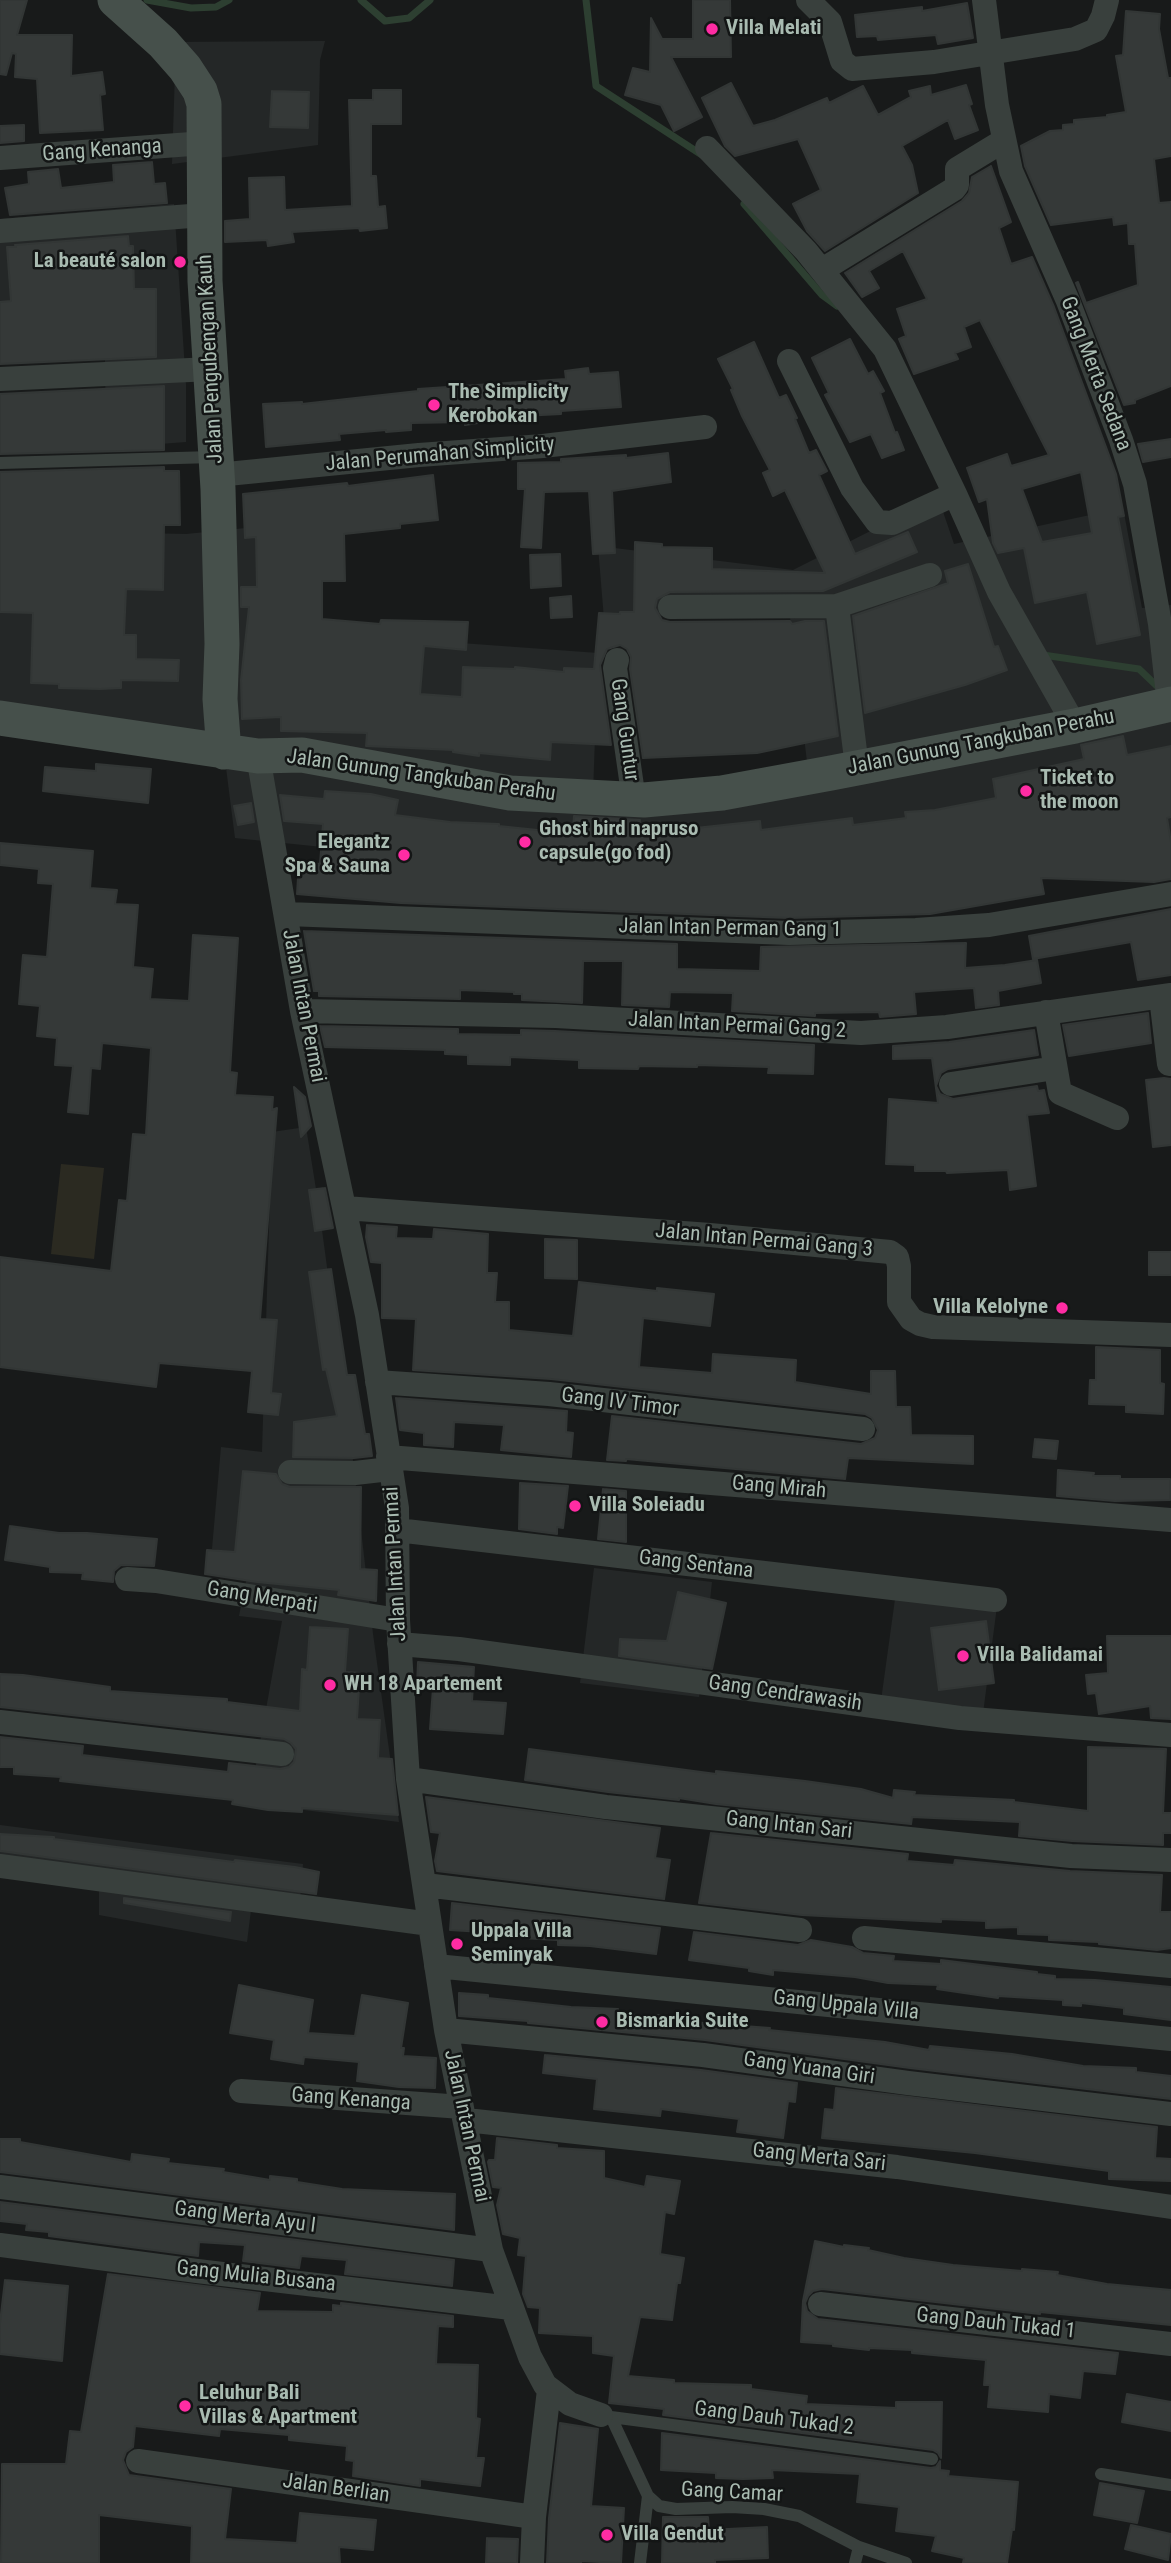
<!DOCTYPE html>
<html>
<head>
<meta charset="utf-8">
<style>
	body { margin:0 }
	canvas { display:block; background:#181a1a }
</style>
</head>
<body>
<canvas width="1171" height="2563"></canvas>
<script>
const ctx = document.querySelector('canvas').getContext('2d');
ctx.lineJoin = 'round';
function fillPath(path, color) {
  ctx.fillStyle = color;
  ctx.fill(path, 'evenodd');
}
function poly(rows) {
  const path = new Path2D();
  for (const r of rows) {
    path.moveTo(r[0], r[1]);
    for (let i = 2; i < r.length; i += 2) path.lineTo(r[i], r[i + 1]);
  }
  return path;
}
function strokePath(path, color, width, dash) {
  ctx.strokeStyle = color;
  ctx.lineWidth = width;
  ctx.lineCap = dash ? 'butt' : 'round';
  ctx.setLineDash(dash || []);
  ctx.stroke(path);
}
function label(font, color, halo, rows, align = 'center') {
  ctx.font = font + ' "Roboto Condensed",sans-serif';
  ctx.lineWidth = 5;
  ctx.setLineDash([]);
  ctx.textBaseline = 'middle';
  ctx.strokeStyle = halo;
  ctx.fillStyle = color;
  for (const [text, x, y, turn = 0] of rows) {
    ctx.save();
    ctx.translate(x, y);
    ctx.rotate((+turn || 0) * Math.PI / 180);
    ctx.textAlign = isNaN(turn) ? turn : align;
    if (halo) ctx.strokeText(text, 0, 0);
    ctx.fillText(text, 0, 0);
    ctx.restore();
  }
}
fillPath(poly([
	[325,41,320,60,318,145,172,164,176,42],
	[174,204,186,385,186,442,106,448,104,278,0,363,0,219],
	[938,497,954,544,1123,508,1142,608,1171,605,1171,835,1023,864,634,879,235,838,224,752,0,722,0,534,41,531,186,534,276,525,268,629,598,653,593,793,629,795,807,762,789,608,604,619,598,546,793,570],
	[306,1127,319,1208,352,1452,373,1634,399,1822,249,1803,282,1621,239,1616,251,1557,212,1549,221,1447,262,1452,272,1132],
	[594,1568,712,1582,699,1697,580,1683],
	[896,1592,997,1606,982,1721,880,1708],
	[0,1825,303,1864,300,1899,253,1894,247,1942,99,1915,99,1876,0,1860]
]), '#242727');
fillPath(poly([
	[61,1164,104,1168,94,1259,51,1254]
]), '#2b2a21');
strokePath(poly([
	[147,0,191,8,216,7,229,0],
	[361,0,385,21,409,18,430,0],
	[586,0,596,86,702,155],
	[744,204,822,295,837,306],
	[1043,655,1139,669,1159,688]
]), '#2d3f31', 7);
const building = poly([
	[0,0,27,0,17,35,72,35,71,76,102,72,105,94,100,95,103,130,40,133,37,79,15,77,16,54,12,53,6,75,0,74,0,0],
	[693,0,730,0,731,57,671,57,702,117,674,131,661,105,625,95,633,68,650,72,651,18,662,39,693,39,693,0],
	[967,3,973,38,938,44,936,35,878,40,877,36,857,37,855,15,922,7,922,11,967,3],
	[1126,11,1160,14,1159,29,1168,78,1171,78,1171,156,1154,159,1159,203,1171,202,1171,386,1135,400,1135,403,1124,405,1076,283,1078,282,1086,303,1138,285,1135,244,1129,244,1128,223,1114,225,1113,217,1051,225,1025,166,1021,146,1050,131,1063,130,1063,125,1074,124,1074,120,1107,117,1107,115,1126,112,1116,56,1123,55,1126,11],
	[731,83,753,126,775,120,827,98,829,103,863,86,878,115,911,97,909,91,930,86,931,95,966,85,972,104,969,105,978,130,955,139,948,120,902,146,912,165,918,193,825,251,807,231,793,204,821,190,798,139,735,156,725,146,702,98,731,83],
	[373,90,401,90,401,124,371,124,371,176,376,176,378,207,385,206,387,228,360,231,359,228,292,232,294,242,268,246,267,240,225,242,225,221,250,219,249,178,284,177,285,210,352,206,349,100,373,100,373,90],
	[272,91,309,92,308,128,270,127,272,91],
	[24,125,24,141,0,143,0,126,24,125],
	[152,162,154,184,165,183,167,203,10,215,5,188,29,184,28,172,58,169,61,188,114,182,113,165,152,162],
	[991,166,1011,222,999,228,1011,264,1032,257,1054,307,1116,474,1124,516,1118,517,1140,635,1097,644,1087,592,1035,603,1024,548,998,553,993,543,987,499,979,502,967,468,1007,454,1011,466,1049,455,980,320,964,327,971,347,955,353,958,359,914,374,899,339,906,336,897,309,927,299,903,251,869,271,879,288,862,297,845,273,962,201,969,193,972,177,991,166],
	[1081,472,1092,533,1042,542,1022,489,1081,472],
	[128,236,129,246,133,246,134,289,156,289,156,357,0,364,0,302,11,301,7,247,16,247,15,245,128,236],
	[850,339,868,374,873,371,884,391,880,393,895,433,897,432,904,450,882,458,871,434,850,442,825,395,829,393,812,358,850,339],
	[754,342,779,398,786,395,797,418,795,419,809,453,816,450,827,471,819,475,855,554,908,532,917,552,823,591,670,592,657,599,655,608,662,620,670,622,790,621,792,624,805,621,824,621,838,736,757,753,643,758,630,669,631,657,627,649,620,645,607,649,600,665,611,745,551,742,550,760,479,753,479,756,453,752,453,750,366,746,367,733,281,731,281,717,242,719,241,680,249,607,241,607,241,587,257,587,256,537,245,538,243,494,347,483,348,486,433,475,438,520,400,524,400,528,344,534,345,581,322,581,322,619,380,624,381,620,468,622,466,650,424,646,420,694,462,697,463,667,515,669,515,667,564,672,564,668,594,669,599,613,620,614,620,612,634,612,635,542,662,544,662,547,712,548,712,569,825,573,785,490,773,496,763,473,770,470,742,416,731,390,733,389,718,359,754,342],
	[588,368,589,374,618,372,621,407,561,411,561,414,522,416,465,425,465,422,411,423,411,430,386,432,386,430,339,434,340,440,266,447,263,404,302,402,302,404,418,391,418,389,566,379,565,371,588,368],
	[164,386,164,450,0,454,0,394,164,386],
	[1171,439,1171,457,1143,462,1138,444,1171,439],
	[668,453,671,482,612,491,615,553,593,554,589,491,544,492,541,548,521,547,525,489,518,489,518,463,561,462,561,459,626,455,626,458,668,453],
	[164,467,164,471,179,471,180,525,164,525,163,590,126,589,124,635,136,635,136,659,179,660,178,681,121,680,121,688,100,689,59,688,59,684,31,683,33,613,0,612,0,472,164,467],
	[560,554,561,586,531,588,530,555,560,554],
	[968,564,994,647,998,646,1007,670,965,685,865,713,853,616,948,583,945,571,968,564],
	[571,596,572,617,551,618,550,598,571,596],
	[1123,736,1127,755,1171,746,1171,817,1167,818,1171,842,1171,879,1154,882,1041,878,1044,894,930,914,789,918,401,903,297,894,299,862,320,864,323,824,284,821,280,795,324,799,325,791,371,794,398,800,395,815,450,822,499,824,499,826,547,831,548,826,573,828,574,816,640,820,640,830,676,825,677,830,760,821,761,830,852,818,853,825,906,818,905,812,935,810,996,798,993,779,1084,759,1081,745,1123,736],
	[96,764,151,769,148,803,43,791,45,767,96,771,96,764],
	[251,803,254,822,238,825,234,806,251,803],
	[0,843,93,851,90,888,117,890,115,904,138,905,133,967,153,969,150,999,189,1001,193,935,238,938,230,1072,237,1073,235,1095,273,1097,272,1110,277,1108,260,1319,277,1320,271,1393,281,1394,278,1415,248,1412,252,1371,159,1363,156,1387,0,1367,0,1257,111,1271,119,1200,127,1201,133,1134,146,1135,151,1048,102,1043,100,1069,91,1068,88,1114,68,1112,73,1066,55,1065,57,1038,37,1036,40,1006,19,1004,23,955,47,957,53,884,38,883,39,869,0,865,0,843],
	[1171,909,1171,975,1138,980,1131,942,1033,959,1029,936,1171,909],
	[304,931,677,944,677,969,760,971,761,947,966,943,965,968,1005,965,1037,960,1041,983,998,991,999,1005,976,1008,974,988,914,992,916,1014,880,1017,879,1012,815,1013,815,1016,732,1011,733,993,670,992,669,1007,622,1005,623,961,583,961,582,1003,522,1000,522,994,514,994,514,992,460,990,460,999,319,996,319,991,314,991,304,931],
	[1148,1013,1151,1043,1069,1056,1063,1025,1148,1013],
	[320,1026,458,1029,458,1034,521,1035,521,1030,555,1031,814,1045,813,1074,768,1073,769,1067,697,1065,697,1067,639,1066,638,1069,579,1068,579,1060,510,1057,510,1065,468,1064,468,1055,445,1054,445,1050,325,1047,320,1026],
	[1034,1030,1038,1055,948,1069,941,1073,936,1086,940,1094,953,1099,1037,1086,1038,1091,1044,1090,1049,1113,1027,1115,1036,1186,1010,1190,1008,1170,947,1173,946,1171,915,1171,915,1165,886,1164,889,1099,938,1103,932,1058,893,1059,893,1046,949,1042,1034,1030],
	[1164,1078,1171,1079,1171,1145,1153,1147,1146,1080,1164,1078],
	[294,1087,305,1097,311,1126,301,1137,294,1087],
	[325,1188,333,1228,315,1231,309,1190,325,1188],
	[367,1225,397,1227,396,1238,433,1239,434,1229,488,1234,487,1273,497,1273,495,1302,509,1302,509,1330,573,1336,579,1282,657,1291,657,1288,714,1294,710,1326,643,1318,639,1367,712,1373,713,1354,796,1360,795,1382,871,1394,871,1371,895,1371,896,1407,910,1407,911,1435,973,1436,973,1464,848,1458,845,1479,626,1459,626,1461,607,1460,612,1416,861,1444,875,1438,878,1430,872,1418,865,1414,551,1379,413,1370,416,1319,382,1318,382,1263,371,1262,366,1237,367,1225],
	[545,1239,577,1240,577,1279,545,1278,545,1239],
	[1149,1252,1171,1252,1171,1275,1149,1275,1149,1252],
	[331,1269,347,1375,355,1375,365,1434,369,1434,372,1456,354,1458,293,1457,294,1422,337,1416,326,1369,323,1370,309,1272,331,1269],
	[1096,1347,1160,1350,1160,1383,1164,1384,1163,1414,1126,1412,1126,1405,1089,1404,1090,1380,1096,1380,1096,1347],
	[396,1398,567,1411,566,1432,573,1433,571,1457,501,1450,504,1425,454,1422,453,1447,424,1445,424,1433,400,1430,396,1398],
	[1035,1439,1058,1441,1056,1459,1033,1457,1035,1439],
	[1058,1470,1094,1473,1093,1476,1120,1476,1120,1479,1170,1479,1170,1500,1115,1501,1057,1496,1058,1470],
	[243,1471,276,1474,282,1484,290,1487,361,1487,360,1569,377,1570,376,1601,338,1595,339,1590,257,1582,205,1574,207,1550,235,1552,243,1471],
	[520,1483,568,1486,563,1528,557,1527,557,1534,519,1529,520,1483],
	[603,1489,626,1491,626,1542,598,1539,603,1489],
	[10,1526,59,1533,87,1533,157,1539,154,1566,121,1565,114,1571,113,1582,82,1579,83,1573,50,1572,50,1567,5,1560,10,1526],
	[678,1592,726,1603,712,1669,619,1656,620,1639,667,1641,678,1592],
	[986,1621,994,1683,939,1690,931,1628,986,1621],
	[310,1627,348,1629,345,1672,360,1673,357,1719,380,1720,378,1758,392,1759,398,1815,302,1808,302,1812,268,1810,232,1804,233,1800,60,1781,61,1777,14,1774,14,1767,0,1767,0,1737,83,1746,82,1755,228,1772,229,1763,280,1769,289,1767,294,1762,296,1749,291,1743,284,1739,0,1707,0,1674,23,1675,110,1687,110,1691,227,1699,227,1702,300,1711,302,1669,307,1670,310,1627],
	[1107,1636,1171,1636,1171,1719,1151,1718,1150,1706,1099,1714,1096,1693,1088,1694,1086,1675,1108,1673,1107,1636],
	[418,1662,474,1667,472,1701,506,1703,503,1734,430,1729,433,1688,417,1686,418,1662],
	[1088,1747,1166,1749,1163,1813,1171,1813,1171,1833,1163,1833,1163,1845,1072,1841,1019,1836,1020,1822,912,1817,911,1824,716,1804,679,1798,679,1800,608,1792,525,1780,529,1749,716,1774,716,1771,805,1781,861,1789,893,1798,894,1790,915,1792,914,1795,1014,1800,1014,1802,1088,1811,1088,1747],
	[426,1797,660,1828,655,1858,670,1860,664,1899,437,1871,435,1861,440,1833,431,1832,426,1797],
	[711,1833,908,1854,907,1861,954,1865,955,1860,1070,1871,1162,1875,1160,1912,1171,1912,1171,1948,1157,1950,1099,1944,1099,1942,1049,1940,1049,1935,1018,1934,1018,1927,986,1928,986,1921,941,1919,941,1922,802,1915,699,1903,711,1833],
	[0,1834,54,1837,54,1839,234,1862,235,1860,295,1867,319,1872,316,1894,0,1851,0,1834],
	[124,1898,231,1912,230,1921,124,1903,124,1898],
	[452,1903,660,1928,656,1954,590,1946,558,1945,558,1940,483,1936,483,1932,450,1930,452,1903],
	[694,1932,798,1945,811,1940,852,1947,863,1953,894,1956,893,1961,941,1964,941,1960,1037,1972,1037,1974,1055,1976,1055,1979,1095,1980,1171,1987,1171,2020,1124,2014,1124,2008,1081,2003,1081,2006,1063,2005,1063,2000,998,1996,998,1998,937,1989,938,1985,888,1983,855,1977,773,1970,773,1975,749,1971,749,1968,689,1960,694,1932],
	[239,1985,313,2000,308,2033,355,2036,362,1995,408,2003,401,2048,404,2048,403,2056,436,2058,435,2088,399,2087,357,2081,359,2062,304,2057,303,2064,271,2059,274,2040,230,2033,239,1985],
	[459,1993,488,1995,488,1998,571,2007,618,2009,618,2013,655,2017,655,2015,678,2016,678,2021,770,2028,769,2030,885,2042,929,2050,930,2046,1012,2054,1083,2066,1136,2068,1136,2072,1171,2076,1171,2099,910,2068,705,2040,528,2023,528,2021,459,2016,459,1993],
	[545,2055,701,2070,797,2083,795,2102,788,2101,783,2138,737,2132,739,2119,661,2109,660,2116,594,2109,597,2079,543,2073,545,2055],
	[836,2088,1157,2127,1155,2158,1171,2159,1171,2181,1109,2179,1109,2171,975,2153,822,2138,825,2109,834,2110,836,2088],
	[497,2138,557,2145,557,2148,604,2151,604,2178,645,2187,647,2176,680,2181,674,2214,665,2212,660,2254,684,2258,680,2283,677,2283,672,2320,640,2317,628,2376,674,2380,674,2383,751,2385,751,2389,807,2396,806,2404,896,2408,896,2402,942,2402,941,2458,938,2453,933,2450,663,2415,664,2409,609,2403,614,2356,593,2353,593,2336,539,2333,540,2308,528,2307,523,2294,526,2256,518,2255,520,2238,503,2234,497,2205,501,2188,493,2187,488,2162,489,2160,495,2160,497,2138],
	[0,2139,20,2139,20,2142,131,2162,132,2154,169,2159,168,2163,224,2169,223,2172,270,2180,270,2176,297,2179,297,2182,342,2189,455,2194,454,2230,0,2172,0,2139],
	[0,2202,454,2260,452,2286,345,2274,347,2260,301,2256,299,2268,243,2261,245,2245,199,2242,198,2256,49,2236,49,2232,26,2230,27,2224,0,2221,0,2202],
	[815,2241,844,2247,844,2245,869,2248,868,2250,904,2258,953,2265,1022,2271,1022,2269,1058,2272,1057,2275,1107,2284,1171,2290,1171,2325,1040,2312,1040,2314,822,2289,813,2291,808,2296,805,2303,807,2311,818,2319,1118,2353,1115,2374,1083,2371,1080,2398,1049,2394,1048,2412,988,2407,990,2385,984,2385,986,2360,912,2353,912,2350,869,2348,869,2350,833,2346,833,2344,801,2342,803,2301,815,2241],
	[108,2274,260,2293,257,2311,333,2312,333,2305,341,2306,341,2303,453,2316,453,2327,438,2326,436,2364,478,2365,476,2418,480,2419,476,2458,484,2458,480,2486,420,2479,420,2486,353,2476,354,2461,346,2460,347,2446,289,2440,289,2435,220,2429,219,2436,135,2426,133,2447,126,2452,123,2460,129,2475,231,2489,225,2539,297,2543,300,2513,376,2520,373,2550,339,2547,340,2563,191,2563,192,2526,99,2515,99,2563,1,2563,2,2464,66,2464,70,2431,81,2432,108,2274],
	[5,2280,68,2286,62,2361,0,2354,0,2323,5,2280],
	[1127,2394,1171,2402,1171,2431,1122,2422,1127,2394],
	[560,2423,598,2429,591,2506,624,2508,621,2563,581,2561,581,2563,547,2563,549,2518,560,2423],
	[662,2433,931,2468,936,2467,940,2461,940,2470,949,2471,948,2476,1018,2482,1014,2530,1012,2529,1007,2563,963,2563,964,2558,932,2551,936,2536,896,2531,899,2507,857,2502,860,2474,772,2470,773,2478,743,2479,716,2478,716,2473,661,2470,662,2433],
	[1100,2483,1144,2491,1137,2523,1094,2515,1100,2483],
	[663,2517,708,2517,709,2530,767,2527,768,2558,715,2560,715,2563,662,2563,663,2517],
	[1131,2525,1171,2534,1168,2560,1125,2549,1131,2525],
	[487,2538,518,2539,517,2563,486,2563,487,2538]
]);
fillPath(building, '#353938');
strokePath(building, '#323635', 2);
strokePath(poly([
	[0,463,213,457],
	[601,2415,611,2417,648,2496,659,2506,676,2509,732,2507,764,2509,799,2516,859,2547,906,2563],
	[611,2417,932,2459],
	[1101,2474,1171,2485],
	[640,2563,648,2496],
	[855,2563,859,2547]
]), '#39403d', 12);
strokePath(poly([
	[808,0,830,22,842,61,852,69,934,62,1075,39,1096,30,1103,16,1107,0],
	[984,0,997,105,1011,171,1068,301,1121,440,1135,484,1160,624,1169,704],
	[707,148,806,251,885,349,955,494,999,592,1075,726],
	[0,158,205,143],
	[0,231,203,215],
	[822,270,954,189,957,185,957,169,1003,141],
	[789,361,852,488,877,522,892,523,955,494],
	[0,379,211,369],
	[217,475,419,455,543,446,705,427],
	[837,606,857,767],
	[670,607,837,606,930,575],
	[617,660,615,668,634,800],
	[258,756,302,1011,367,1315,397,1508,398,1620,408,1779,446,2030,491,2250,530,2357,545,2385,570,2404,601,2415],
	[287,914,789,933,916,930,989,925,1171,894],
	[1161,997,1169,1064,1171,1064],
	[302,1011,556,1016,861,1033,947,1027,1171,995],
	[1046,1012,1060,1093,1117,1118],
	[951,1084,1055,1068],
	[345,1208,710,1235,890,1252,897,1257,899,1266,899,1302,911,1319,920,1324,933,1327,1171,1335],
	[377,1382,549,1394,863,1429],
	[388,1457,1171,1520],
	[290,1472,355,1473,390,1469],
	[397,1530,995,1600],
	[127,1579,156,1581,398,1620],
	[399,1644,459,1649,960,1718,1171,1735],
	[0,1722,282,1754],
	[408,1779,606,1807,1071,1856,1171,1860],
	[0,1866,430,1924],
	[425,1885,800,1930],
	[864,1938,1171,1966],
	[436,1966,1171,2039],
	[446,2030,703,2055,908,2083,1171,2114],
	[241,2091,462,2107],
	[466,2120,897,2167,1171,2207],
	[0,2187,491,2250],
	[0,2245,197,2271,511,2308],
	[820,2304,1171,2344],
	[138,2461,534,2517],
	[532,2563,534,2517,549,2390]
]), '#39403d', 24);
strokePath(poly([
	[115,0,163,43,185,68,200,91,204,104,205,281,218,489,222,644,220,699,224,752],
	[0,718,258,756,302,755,510,793,644,800,722,793,831,773,1075,726,1171,704]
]), '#46504b', 35);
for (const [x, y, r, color] of [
	[712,29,7,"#fe2ca3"],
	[180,262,7,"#fe2ca3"],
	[434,405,7,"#fe2ca3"],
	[1026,791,7,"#fe2ca3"],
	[525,842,7,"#fe2ca3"],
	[404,855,7,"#fe2ca3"],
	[1062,1308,7,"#fe2ca3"],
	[575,1506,7,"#fe2ca3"],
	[963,1656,7,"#fe2ca3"],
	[330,1685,7,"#fe2ca3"],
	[457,1944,7,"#fe2ca3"],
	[602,2022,7,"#fe2ca3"],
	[185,2406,7,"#fe2ca3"],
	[607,2535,7,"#fe2ca3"]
]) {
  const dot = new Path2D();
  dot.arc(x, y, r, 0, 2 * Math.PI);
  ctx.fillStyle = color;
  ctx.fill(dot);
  strokePath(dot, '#131515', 2.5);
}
label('bold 21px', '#a9bbb1', '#131515', [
	["Villa Melati",726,29],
	["La beauté salon",166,262,"right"],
	["The Simplicity",448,393],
	["Kerobokan",448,417],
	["Ticket to",1040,779],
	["the moon",1040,803],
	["Ghost bird napruso",539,830],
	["capsule(go fod)",539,854],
	["Elegantz",390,843,"right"],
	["Spa & Sauna",390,867,"right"],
	["Villa Kelolyne",1048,1308,"right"],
	["Villa Soleiadu",589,1506],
	["Villa Balidamai",977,1656],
	["WH 18 Apartement",344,1685],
	["Uppala Villa",471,1932],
	["Seminyak",471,1956],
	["Bismarkia Suite",616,2022],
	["Leluhur Bali",199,2394],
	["Villas & Apartment",199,2418],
	["Villa Gendut",621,2535]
], 'left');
label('21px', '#a9bbb1', '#131515', [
	["Gang Kenanga",102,151,-4],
	["Jalan Pengubengan Kauh",211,359,-93],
	["Gang Merta Sedana",1095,374,69],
	["Jalan Perumahan Simplicity",440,455,-5],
	["Gang Guntur",624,730,82],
	["Jalan Gunung Tangkuban Perahu",981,743,-11],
	["Jalan Gunung Tangkuban Perahu",421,776,8],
	["Jalan Intan Perman Gang 1",730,929,1],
	["Jalan Intan Permai",303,1006,79],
	["Jalan Intan Permai Gang 2",737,1026,3],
	["Jalan Intan Permai Gang 3",764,1241,5],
	["Gang IV Timor",620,1403,7],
	["Gang Mirah",779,1488,5],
	["Jalan Intan Permai",396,1564,-93],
	["Gang Sentana",696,1565,7],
	["Gang Merpati",262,1598,9],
	["Gang Cendrawasih",785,1694,8],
	["Gang Intan Sari",789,1826,6],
	["Gang Uppala Villa",846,2006,6],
	["Gang Yuana Giri",809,2069,8],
	["Gang Kenanga",351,2100,4],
	["Jalan Intan Permai",466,2126,78],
	["Gang Merta Sari",819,2158,6],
	["Gang Merta Ayu I",245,2218,7],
	["Gang Mulia Busana",256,2277,6],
	["Gang Dauh Tukad 1",996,2324,6],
	["Gang Dauh Tukad 2",774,2419,7],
	["Jalan Berlian",336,2489,8],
	["Gang Camar",732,2493,3]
]);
</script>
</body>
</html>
